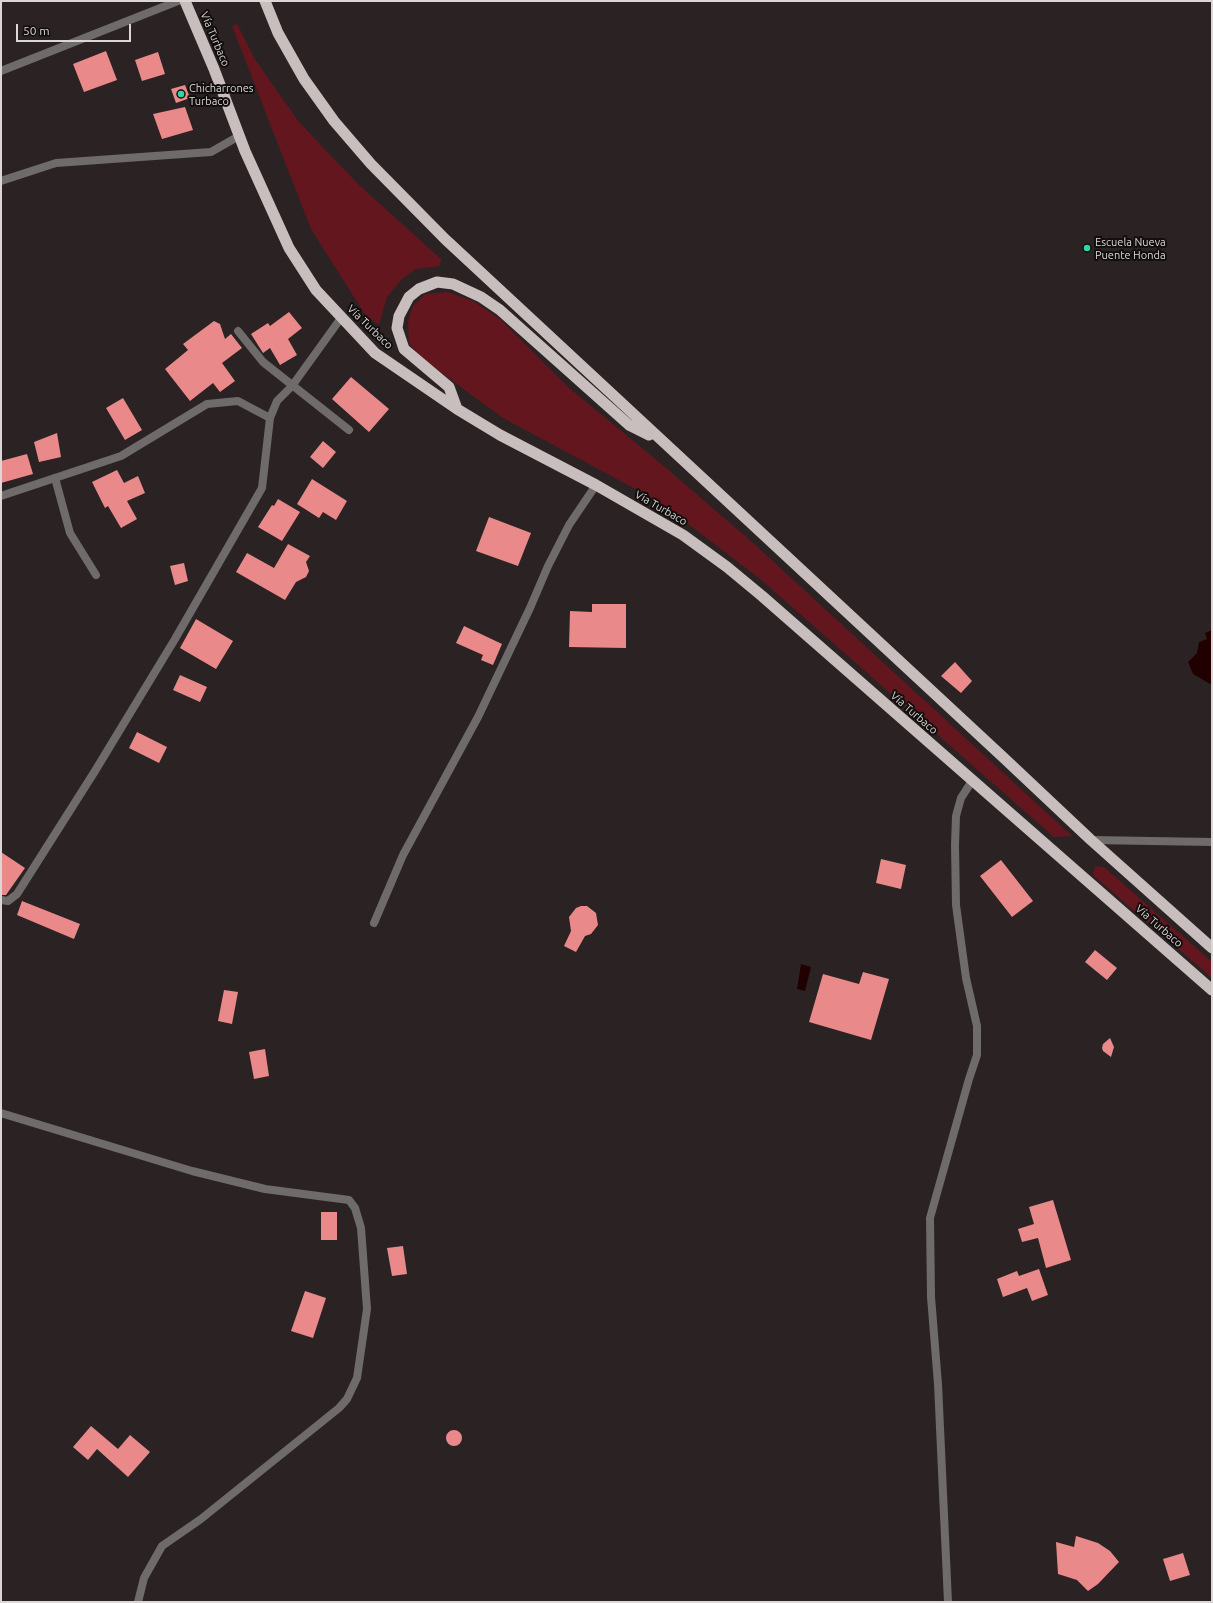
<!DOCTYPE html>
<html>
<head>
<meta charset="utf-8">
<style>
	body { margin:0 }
	#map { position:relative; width:1213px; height:1603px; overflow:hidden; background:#2b2323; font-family:Ubuntu,sans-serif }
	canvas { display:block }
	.frame { position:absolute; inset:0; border:2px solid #dcd7d6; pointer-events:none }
	.scale { position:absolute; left:16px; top:24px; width:115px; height:18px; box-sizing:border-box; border:2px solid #dcd7d6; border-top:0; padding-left:5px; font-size:12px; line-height:14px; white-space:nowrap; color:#dcd7d6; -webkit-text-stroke:3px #110e0d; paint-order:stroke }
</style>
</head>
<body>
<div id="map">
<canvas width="1213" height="1603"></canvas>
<div class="frame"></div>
<div class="scale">50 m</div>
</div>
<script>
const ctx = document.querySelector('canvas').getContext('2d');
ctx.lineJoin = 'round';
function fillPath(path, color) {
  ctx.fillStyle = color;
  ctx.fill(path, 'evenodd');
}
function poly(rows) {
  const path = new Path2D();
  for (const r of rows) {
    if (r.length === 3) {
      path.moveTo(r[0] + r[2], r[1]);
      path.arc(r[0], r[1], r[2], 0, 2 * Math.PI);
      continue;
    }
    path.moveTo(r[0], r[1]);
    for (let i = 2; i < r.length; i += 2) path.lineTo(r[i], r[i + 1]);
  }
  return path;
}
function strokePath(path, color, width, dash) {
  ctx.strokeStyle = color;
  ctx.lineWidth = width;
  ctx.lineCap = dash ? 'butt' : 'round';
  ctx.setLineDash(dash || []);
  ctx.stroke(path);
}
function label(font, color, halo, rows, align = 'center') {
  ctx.font = font + ' Ubuntu,sans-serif';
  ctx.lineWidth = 4;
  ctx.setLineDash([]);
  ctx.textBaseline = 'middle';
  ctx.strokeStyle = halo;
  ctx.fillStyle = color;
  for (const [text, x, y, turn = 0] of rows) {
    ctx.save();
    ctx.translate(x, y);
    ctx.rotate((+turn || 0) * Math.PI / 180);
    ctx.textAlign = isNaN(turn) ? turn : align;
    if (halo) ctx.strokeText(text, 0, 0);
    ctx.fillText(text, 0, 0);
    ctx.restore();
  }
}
fillPath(poly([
	[237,24,256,61,299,122,359,185,441,259,440,266,416,269,401,280,387,297,379,325,366,316,311,229,232,26],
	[448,292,473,301,500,319,568,387,665,467,752,542,1072,836,1054,837,759,578,658,501,503,418,424,360,409,343,408,321,413,306,425,294],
	[1095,866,1104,867,1212,962,1212,978,1093,875]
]), '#64161e');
fillPath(poly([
	[1212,630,1212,685,1193,674,1188,662,1197,653,1199,642,1207,639,1205,633],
	[801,964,811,967,805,991,797,989]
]), '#210001');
fillPath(poly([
	[106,51,117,80,84,92,73,64],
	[158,52,165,74,142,81,135,60],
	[185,85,190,98,176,103,171,89],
	[185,107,193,130,162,139,153,114],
	[289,312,302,328,288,339,297,355,280,365,270,348,263,353,251,334,268,323,270,326],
	[214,321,220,324,225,339,231,334,242,348,222,363,235,381,220,392,213,383,190,401,165,369,188,350,183,344],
	[351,377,389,409,369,432,332,399],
	[123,398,142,430,125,440,106,408],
	[57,433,61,457,39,462,34,442],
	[323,441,336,452,323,468,310,457],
	[27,454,33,474,1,483,1,461],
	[117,470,124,483,138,476,145,493,127,501,137,519,121,528,108,506,105,508,92,482],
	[312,479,347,501,336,520,323,512,319,518,297,504],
	[278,499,300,512,282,541,258,527,272,505,274,506],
	[489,517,531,533,518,566,476,551],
	[288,544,310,556,306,562,309,571,306,577,296,582,285,600,236,572,247,553,274,568],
	[184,563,188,581,175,585,170,566],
	[592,604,626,604,626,648,569,647,570,611,592,612],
	[196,619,233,641,216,669,180,648],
	[464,626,502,644,493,665,481,660,483,655,456,643],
	[955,662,972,681,961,693,941,676],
	[180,675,207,687,200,702,173,690],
	[137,732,167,747,159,763,129,748],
	[1,852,25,868,6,895,1,895],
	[881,859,906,865,901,889,876,883],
	[1001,860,1033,901,1012,917,980,876],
	[22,901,80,924,74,939,17,915],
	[581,906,587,906,596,913,598,925,591,934,585,936,576,952,564,946,571,931,569,917,576,908],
	[1095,950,1117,968,1107,980,1085,962],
	[863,972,889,979,871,1040,809,1022,823,974,859,984],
	[224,990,238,992,232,1024,218,1021],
	[1110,1038,1114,1047,1111,1057,1103,1051,1102,1048,1103,1044],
	[265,1049,269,1076,254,1079,249,1052],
	[1053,1200,1071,1260,1046,1268,1038,1238,1022,1242,1018,1229,1034,1224,1029,1207],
	[321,1212,337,1212,337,1240,321,1240],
	[403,1246,407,1274,392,1276,387,1248],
	[1039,1269,1048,1295,1032,1301,1027,1288,1003,1297,997,1279,1017,1271,1019,1276],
	[305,1291,326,1298,313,1338,291,1331],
	[91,1426,118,1449,130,1435,150,1452,128,1477,97,1449,88,1460,73,1447],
	[454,1438,8],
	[1076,1536,1098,1543,1110,1551,1119,1562,1098,1584,1088,1591,1077,1580,1058,1574,1056,1542,1074,1547],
	[1183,1553,1190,1575,1170,1581,1163,1559]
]), '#ea898a');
strokePath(poly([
	[1,71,178,1],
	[238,331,263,362,349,430],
	[55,478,70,533,96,575],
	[374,923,403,855,478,717,530,608,548,566,569,525,596,485]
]), '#6f6b6b', 8);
strokePath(poly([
	[1,181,56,163,211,152,239,136],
	[1,496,121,456,207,404,238,401,270,418],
	[1091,840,1212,842],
	[1,900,8,901,17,894,95,771,175,639,262,488,270,418,277,401,292,386,341,318],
	[1,1113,192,1171,265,1189,349,1200,355,1208,361,1228,367,1309,357,1378,347,1399,339,1408,201,1519,162,1546,144,1578,138,1602],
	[948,1602,938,1384,931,1297,930,1218,969,1079,977,1055,977,1026,966,978,956,905,955,845,956,816,961,798,972,781]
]), '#6f6b6b', 8);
strokePath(poly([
	[185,1,214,69,245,151,289,248,316,290,375,353,457,409,500,435,596,485,683,535,727,567,762,596,1212,990],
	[265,1,278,33,304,79,334,121,371,164,445,239,1005,759,1091,840,1212,948],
	[457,409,449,387,404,349,397,328,399,316,409,297,419,289,437,282,453,284,481,297,500,310,629,425,649,435]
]), '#c9bebe', 11);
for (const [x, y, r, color] of [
	[181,94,4,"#31d4a9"],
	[1087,248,4,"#31d4a9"]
]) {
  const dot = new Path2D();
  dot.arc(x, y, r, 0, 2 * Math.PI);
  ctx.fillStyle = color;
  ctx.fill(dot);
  strokePath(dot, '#110e0d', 1.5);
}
label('11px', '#dcd7d6', '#110e0d', [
	["Vía Turbaco",215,39,67],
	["Vía Turbaco",370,327,44],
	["Vía Turbaco",661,508,30],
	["Vía Turbaco",914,713,41],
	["Vía Turbaco",1159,926,41]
]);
label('11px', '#dcd7d6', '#110e0d', [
	["Chicharrones",189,88],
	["Turbaco",189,101],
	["Escuela Nueva",1095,242],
	["Puente Honda",1095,255]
], 'left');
</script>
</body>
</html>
